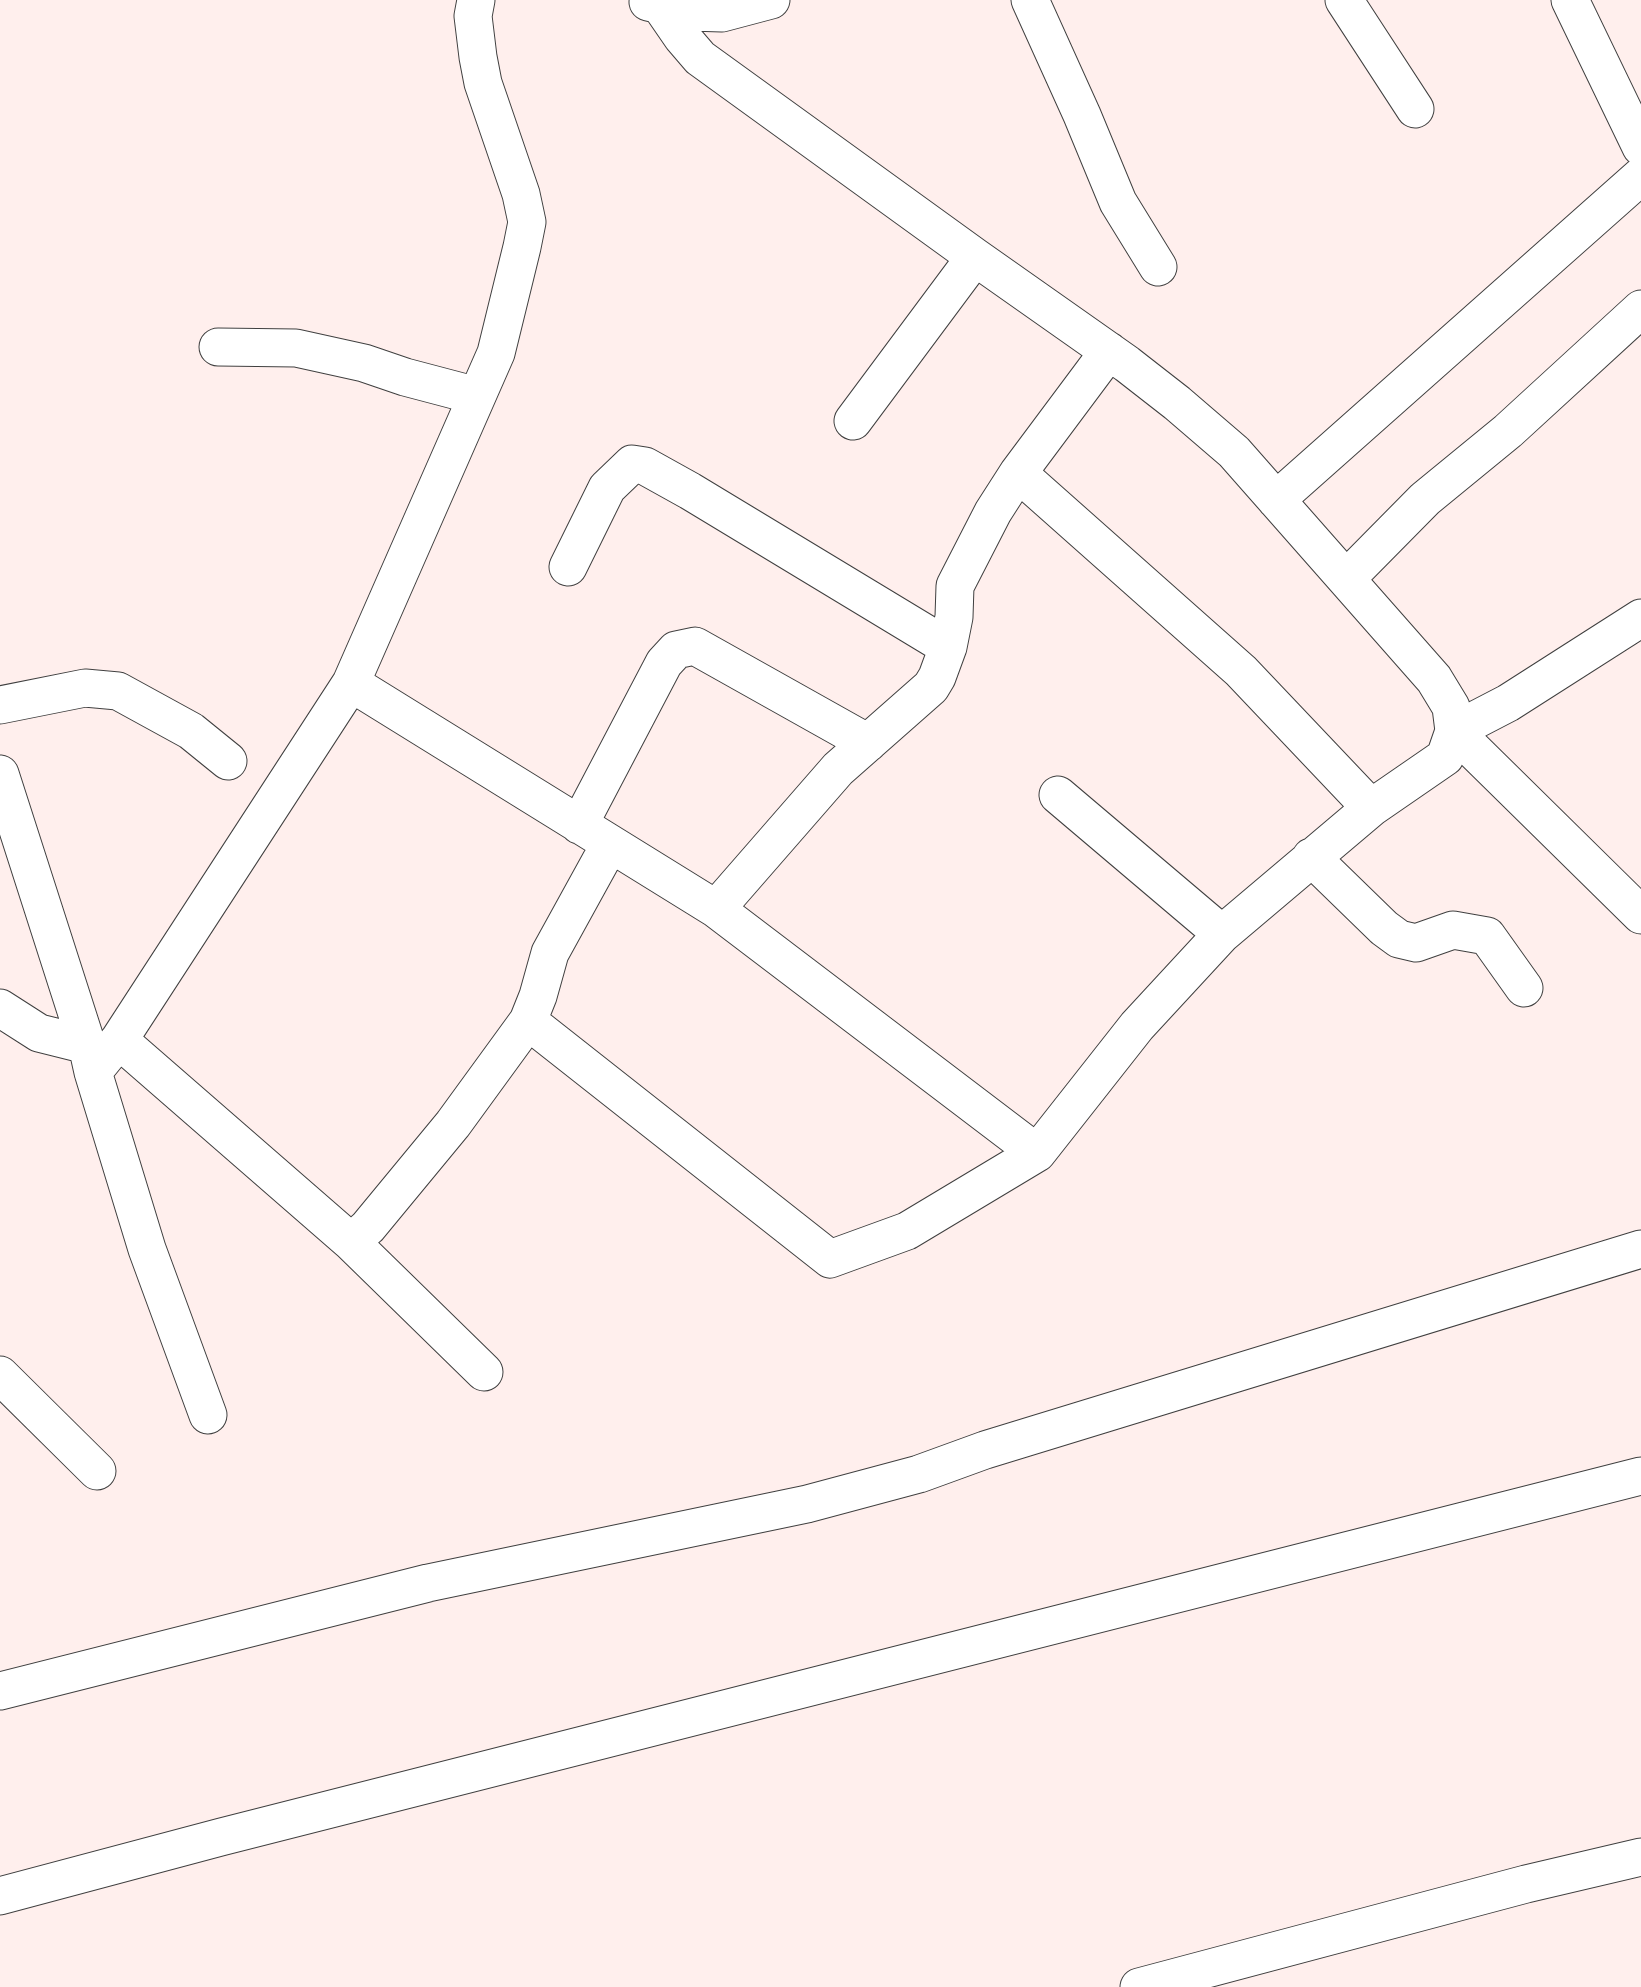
<!DOCTYPE html>
<html>
<head>
<meta charset="utf-8">
<style>
	body { margin:0 }
	canvas { display:block; background:#ffefed }
</style>
</head>
<body>
<canvas width="1641" height="1987"></canvas>
<script>
const ctx = document.querySelector('canvas').getContext('2d');
ctx.lineJoin = 'round';
function poly(rows) {
  const path = new Path2D();
  for (const r of rows) {
    path.moveTo(r[0], r[1]);
    for (let i = 2; i < r.length; i += 2) path.lineTo(r[i], r[i + 1]);
  }
  return path;
}
function strokePath(path, color, width, dash) {
  ctx.strokeStyle = color;
  ctx.lineWidth = width;
  ctx.lineCap = dash ? 'butt' : 'round';
  ctx.setLineDash(dash || []);
  ctx.stroke(path);
}
const minor = poly([
	[1030,0,1082,115,1118,202,1158,267],
	[1344,0,1415,109],
	[1570,0,1641,147],
	[648,2,690,12,722,13,771,0],
	[218,347,296,348,364,363,405,377,477,396],
	[853,421,975,257],
	[1018,473,1241,671,1371,808],
	[1276,500,1641,176],
	[568,567,607,488,632,464,645,466,690,491,948,647],
	[1346,579,1425,499,1508,431,1641,309],
	[1641,618,1508,703,1454,731,1641,915],
	[351,683,716,909,1037,1153],
	[0,705,85,688,118,691,191,731,228,761],
	[0,774,87,1045,93,1072,147,1249,208,1415],
	[1058,795,1222,934],
	[579,825,664,663,676,650,695,646,868,743],
	[1311,857,1384,928,1399,939,1416,943,1453,930,1487,936,1524,988],
	[716,909,838,769,931,687,937,677,948,647,954,617,955,586,993,512,1018,473,1109,351],
	[0,1008,39,1033,87,1045],
	[528,1021,830,1259,907,1231,1037,1153,1137,1026,1222,934,1371,808,1445,757,1454,731,1451,707,1434,679,1234,452,1177,403,1127,364,975,257,700,58,682,37,660,5],
	[119,1040,351,1242,484,1372],
	[93,1072,119,1040,351,683,496,353,522,247,527,222,521,194,483,83,478,57,473,16,476,0],
	[351,1242,368,1227,453,1124,528,1021,538,996,550,953,610,844],
	[0,1375,97,1471],
	[0,1691,428,1583,807,1504,919,1474,985,1450,1641,1249],
	[0,1896,221,1837,1641,1476],
	[1139,1987,1526,1884,1641,1857]
]);
strokePath(minor, '#404040', 39);
strokePath(minor, '#fff', 37);
</script>
</body>
</html>
